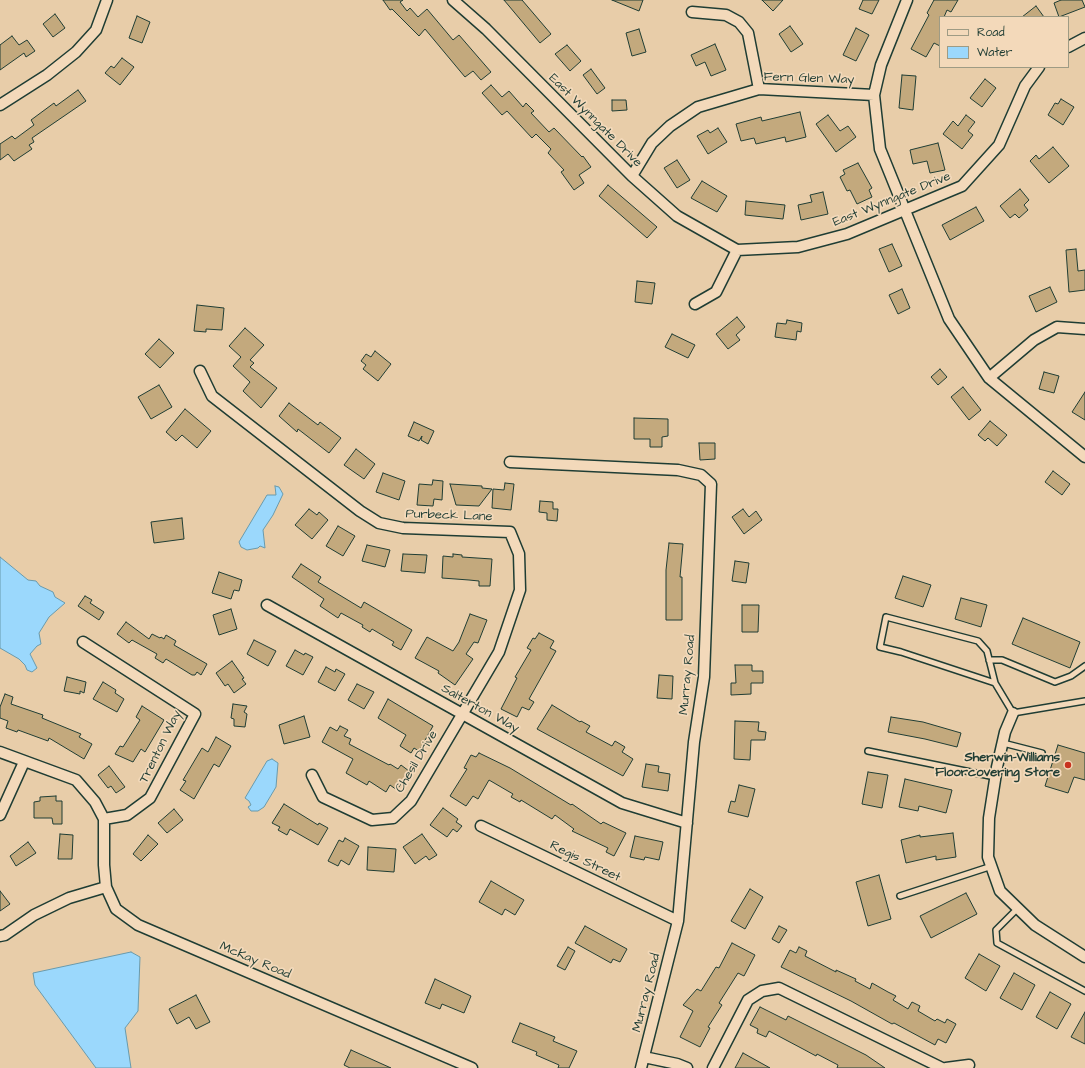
<!DOCTYPE html>
<html>
<head>
<meta charset="utf-8">
<style>
	body { margin:0 }
	#map { position:relative; width:1085px; height:1068px; overflow:hidden; background:#e8cda9; font-family:"Architects Daughter",sans-serif }
	canvas { display:block }
	.legend { position:absolute; left:939px; top:16px; width:130px; height:52px; box-sizing:border-box; background:#f3d9ba; border:1px solid #9e9b84; margin:0; padding:5px 7px; list-style:none; font-size:12px; color:#1f3d34 }
	.legend li { display:flex; align-items:center; gap:8px; height:20px }
	.legend b { width:20px; border:1px solid #9e9b84 }
</style>
</head>
<body>
<div id="map">
<canvas width="1085" height="1068"></canvas>
<ul class="legend">
<li><b style="height:5px;background:#f3d9ba"></b>Road</li>
<li><b style="height:11px;background:#9bd8fc"></b>Water</li>
</ul>
</div>
<script>
const ctx = document.querySelector('canvas').getContext('2d');
ctx.lineJoin = 'round';
function fillPath(path, color) {
  ctx.fillStyle = color;
  ctx.fill(path, 'evenodd');
}
function poly(rows) {
  const path = new Path2D();
  for (const r of rows) {
    path.moveTo(r[0], r[1]);
    for (let i = 2; i < r.length; i += 2) path.lineTo(r[i], r[i + 1]);
  }
  return path;
}
function strokePath(path, color, width, dash) {
  ctx.strokeStyle = color;
  ctx.lineWidth = width;
  ctx.lineCap = dash ? 'butt' : 'round';
  ctx.setLineDash(dash || []);
  ctx.stroke(path);
}
function label(font, color, halo, rows, align = 'center') {
  ctx.font = font + ' "Architects Daughter",sans-serif';
  ctx.lineWidth = 3.5;
  ctx.setLineDash([]);
  ctx.textBaseline = 'middle';
  ctx.strokeStyle = halo;
  ctx.fillStyle = color;
  for (const [text, x, y, turn = 0] of rows) {
    ctx.save();
    ctx.translate(x, y);
    ctx.rotate((+turn || 0) * Math.PI / 180);
    ctx.textAlign = isNaN(turn) ? turn : align;
    if (halo) ctx.strokeText(text, 0, 0);
    ctx.fillText(text, 0, 0);
    ctx.restore();
  }
}
const water = poly([
	[275,486,279,487,283,494,273,515,263,530,265,548,260,546,258,548,247,550,241,547,239,542,267,495,276,495,275,486],
	[0,557,28,580,36,581,40,586,53,592,55,597,65,603,49,617,39,633,41,644,37,646,30,654,37,668,32,672,27,670,25,665,19,659,0,648,0,557],
	[272,759,278,763,276,787,264,807,258,811,251,811,248,807,251,805,249,801,245,798,267,761,272,759],
	[131,952,140,957,138,1011,125,1028,131,1068,96,1068,35,985,33,973,131,952]
]);
fillPath(water, '#9bd8fc');
strokePath(water, '#699aac', 1);
const building = poly([
	[383,0,403,0,400,2,407,11,410,8,418,17,427,9,453,40,459,35,491,72,481,80,473,71,465,77,425,29,419,36,392,9,390,10,383,0],
	[504,0,522,0,551,34,540,43,504,0],
	[612,0,643,0,639,11,612,0],
	[762,0,783,0,773,11,762,0],
	[863,0,879,0,872,14,859,9,863,0],
	[934,0,958,0,951,12,947,10,944,17,940,17,940,46,934,43,926,57,911,49,929,15,927,13,934,0],
	[1061,0,1082,0,1085,7,1059,17,1054,3,1061,0],
	[1036,6,1044,17,1022,17,1036,6],
	[55,14,65,28,53,37,43,24,55,14],
	[137,16,150,22,142,43,129,38,137,16],
	[790,26,803,44,791,52,779,34,790,26],
	[856,28,869,35,856,61,843,55,856,28],
	[639,29,646,52,632,56,626,33,639,29],
	[12,36,19,45,27,40,35,51,26,57,24,53,0,70,0,45,12,36],
	[715,44,726,70,711,76,705,62,696,66,691,55,715,44],
	[567,45,581,61,570,71,555,54,567,45],
	[122,58,134,67,120,85,105,73,111,66,114,68,122,58],
	[591,69,605,88,597,94,583,75,591,69],
	[902,75,916,76,913,110,899,108,902,75],
	[985,79,996,88,982,107,970,98,985,79],
	[491,85,502,97,509,91,523,107,526,103,534,111,531,113,549,132,554,128,582,157,583,156,591,167,579,175,584,183,574,190,561,172,564,170,548,153,551,149,536,134,532,138,507,111,502,115,482,93,491,85],
	[78,90,86,101,32,138,34,142,29,145,32,149,14,161,8,154,0,160,0,144,12,136,15,139,34,125,31,120,54,103,56,106,78,90],
	[1061,99,1074,107,1063,125,1048,115,1055,103,1058,104,1061,99],
	[612,100,626,100,627,110,612,111,612,100],
	[800,112,806,137,786,142,785,137,756,144,754,138,741,141,736,124,761,117,762,121,800,112],
	[828,115,840,131,848,126,856,137,836,152,816,124,828,115],
	[966,115,975,122,968,131,973,135,962,149,943,134,953,121,958,126,966,115],
	[718,128,727,142,708,154,697,136,708,130,710,133,718,128],
	[938,143,945,170,930,173,927,161,913,164,910,150,938,143],
	[1053,147,1069,166,1049,183,1030,161,1036,155,1039,159,1053,147],
	[677,160,690,180,677,188,664,168,677,160],
	[858,163,872,188,869,190,872,197,857,204,850,190,847,191,840,177,845,174,843,170,858,163],
	[702,181,727,196,717,212,691,198,702,181],
	[608,185,657,227,647,238,599,196,608,185],
	[1020,189,1029,200,1024,205,1028,210,1019,218,1015,214,1010,218,1000,206,1020,189],
	[823,192,828,214,801,220,798,205,812,202,810,195,823,192],
	[746,201,785,205,783,219,745,215,746,201],
	[976,207,984,221,950,240,942,225,976,207],
	[892,244,902,266,889,272,879,249,892,244],
	[1076,249,1078,271,1085,270,1085,290,1069,292,1066,250,1076,249],
	[637,281,655,283,652,304,635,302,637,281],
	[1050,287,1057,302,1036,312,1029,296,1050,287],
	[902,289,910,308,898,314,889,295,902,289],
	[197,305,224,308,222,330,206,329,206,332,194,331,197,305],
	[737,317,745,327,736,335,740,340,728,349,716,334,737,317],
	[787,320,802,323,801,332,797,331,796,340,775,337,777,323,786,324,787,320],
	[245,328,264,345,250,360,254,363,250,367,277,388,261,408,243,391,250,382,233,366,241,357,229,346,245,328],
	[672,334,695,345,688,358,665,347,672,334],
	[159,339,174,353,160,368,145,354,159,339],
	[375,351,391,364,378,381,363,369,366,365,361,361,366,354,371,357,375,351],
	[940,369,947,377,938,385,931,377,940,369],
	[1044,372,1059,376,1054,393,1039,389,1044,372],
	[159,385,172,407,151,419,138,397,159,385],
	[963,387,981,410,969,420,951,397,963,387],
	[1085,392,1085,420,1072,412,1085,392],
	[289,403,318,425,320,422,341,438,329,453,298,429,297,432,279,416,289,403],
	[185,409,211,431,197,448,182,435,176,441,166,432,185,409],
	[634,418,668,419,668,436,662,437,662,447,650,447,650,439,634,439,634,418],
	[990,421,1007,435,997,446,988,438,985,441,978,435,990,421],
	[414,422,434,431,428,444,421,440,422,436,419,441,408,436,414,422],
	[699,443,715,443,715,459,700,460,699,443],
	[356,449,375,464,364,479,344,465,356,449],
	[1053,471,1070,484,1062,495,1045,482,1053,471],
	[383,473,405,481,399,500,376,492,383,473],
	[433,480,443,481,442,500,434,499,433,506,417,505,419,484,432,485,433,480],
	[505,483,514,484,511,510,492,508,493,489,504,490,505,483],
	[450,484,482,486,482,488,492,489,479,506,456,505,450,484],
	[540,501,553,502,553,509,558,509,557,521,547,520,547,513,539,512,540,501],
	[309,509,317,515,319,512,328,520,312,539,295,525,309,509],
	[743,509,749,517,756,511,762,520,744,534,732,517,743,509],
	[182,518,184,539,154,543,151,522,182,518],
	[338,526,355,536,343,556,326,546,338,526],
	[669,543,683,544,680,577,682,577,682,620,666,620,666,570,669,543],
	[367,545,390,550,385,567,362,561,367,545],
	[403,554,427,555,425,573,401,571,403,554],
	[453,554,462,555,462,557,492,559,490,586,479,586,479,581,469,580,442,578,443,556,453,557,453,554],
	[735,561,749,563,746,583,732,581,735,561],
	[301,564,321,577,318,582,361,608,364,602,412,630,401,650,392,645,394,642,372,629,370,632,362,627,363,625,341,613,338,618,320,606,324,599,292,577,301,564],
	[219,572,242,580,239,591,234,590,231,599,212,593,219,572],
	[903,576,931,585,923,607,895,598,903,576],
	[85,596,92,600,90,603,104,612,99,620,78,606,85,596],
	[961,598,987,605,981,627,955,619,961,598],
	[742,605,759,605,758,632,742,632,742,605],
	[231,609,237,629,219,635,213,615,231,609],
	[470,614,487,620,478,643,474,642,466,654,473,659,455,685,438,673,439,671,415,658,427,637,453,651,459,642,470,614],
	[1023,618,1080,642,1070,668,1012,644,1023,618],
	[126,622,149,639,152,634,160,638,161,637,164,639,166,635,176,641,174,645,207,664,201,675,197,672,195,675,192,675,166,659,163,663,155,658,157,654,132,640,129,643,117,634,126,622],
	[539,633,554,641,550,648,556,651,529,699,534,702,529,710,522,707,517,717,501,709,517,678,515,677,531,650,527,648,533,638,535,639,539,633],
	[254,640,276,651,268,666,247,654,254,640],
	[295,650,304,655,305,653,313,657,303,675,286,666,295,650],
	[232,661,244,678,242,679,246,684,234,693,228,684,225,686,216,673,232,661],
	[735,665,752,665,752,671,763,671,763,683,751,683,751,694,731,695,731,683,736,683,735,665],
	[326,667,335,672,336,669,345,674,335,691,318,682,326,667],
	[659,675,673,676,672,699,657,698,659,675],
	[67,677,86,682,84,693,80,691,80,694,64,691,67,677],
	[103,682,116,690,115,693,124,699,117,712,93,699,103,682],
	[357,684,374,692,364,709,348,700,357,684],
	[5,694,13,697,11,704,43,715,42,718,81,734,79,737,92,744,84,759,49,738,48,741,18,730,17,732,6,728,8,721,0,718,0,707,5,694],
	[388,699,433,726,419,751,414,748,411,753,400,746,406,735,378,718,388,699],
	[233,704,247,706,244,712,247,714,245,727,234,726,234,719,231,718,233,704],
	[552,705,580,722,581,721,590,726,586,732,612,746,615,741,625,747,622,752,633,759,623,776,537,729,552,705],
	[142,706,164,720,145,752,141,749,133,762,115,754,120,746,123,747,140,720,136,717,142,706],
	[304,716,310,737,284,744,279,725,304,716],
	[891,717,923,722,961,733,957,747,925,739,888,732,891,717],
	[735,721,759,722,758,731,766,732,765,740,751,740,750,760,734,759,735,721],
	[340,726,348,730,344,736,351,739,349,744,389,765,390,764,398,769,401,765,409,771,397,790,390,785,386,792,369,781,367,785,346,773,353,759,322,742,330,727,337,731,340,726],
	[216,737,231,746,219,767,214,764,194,799,180,790,186,781,183,780,202,748,208,752,216,737],
	[1058,745,1085,753,1085,780,1074,777,1068,793,1045,786,1058,745],
	[479,753,510,768,571,805,572,804,601,824,603,822,626,833,614,856,606,852,608,848,572,831,574,829,555,815,552,819,521,800,520,802,511,797,513,794,489,780,478,799,473,796,466,806,450,796,467,769,464,768,471,755,476,757,479,753],
	[646,764,659,766,658,772,670,774,668,791,642,787,646,764],
	[109,766,125,787,116,793,111,786,108,788,98,775,109,766],
	[868,772,888,775,882,808,862,804,868,772],
	[905,779,952,790,946,813,919,806,918,811,899,807,905,779],
	[739,785,755,789,748,817,728,812,731,801,735,802,739,785],
	[56,796,56,801,62,801,62,824,53,824,52,818,34,818,34,802,40,801,40,797,56,796],
	[284,804,318,825,319,823,328,828,318,845,290,829,287,835,278,830,280,827,272,823,284,804],
	[443,808,458,819,456,822,462,826,457,832,453,829,447,837,430,825,443,808],
	[174,809,183,820,167,833,158,823,174,809],
	[953,833,956,857,936,860,936,856,906,863,901,840,920,835,920,837,953,833],
	[60,834,73,835,72,859,58,859,60,834],
	[422,834,437,855,429,860,426,856,415,864,403,847,422,834],
	[148,835,158,844,141,861,133,854,148,835],
	[635,836,663,842,659,860,645,857,644,860,630,857,635,836],
	[345,838,359,846,349,865,341,860,338,866,328,861,339,840,343,842,345,838],
	[28,842,36,853,16,866,10,856,28,842],
	[368,847,396,849,394,872,367,870,368,847],
	[879,875,891,919,868,926,856,882,879,875],
	[491,881,524,900,515,915,505,909,502,915,479,902,491,881],
	[750,889,763,897,745,929,731,921,750,889],
	[0,891,10,904,0,911,0,891],
	[966,893,977,914,931,938,920,916,966,893],
	[585,926,627,949,620,962,613,959,611,963,575,943,585,926],
	[779,926,787,930,779,943,772,939,779,926],
	[732,943,755,955,744,976,738,973,719,1003,722,1005,708,1027,710,1028,700,1047,680,1037,693,1011,683,1005,697,989,701,991,716,967,719,968,732,943],
	[568,947,575,951,565,970,557,966,568,947],
	[799,947,807,951,805,956,836,972,836,970,856,979,855,981,870,989,872,983,888,992,896,996,893,1000,908,1009,912,1002,920,1006,918,1011,935,1021,937,1019,945,1023,947,1019,956,1024,946,1043,938,1039,935,1045,894,1023,892,1024,851,1001,781,967,790,950,796,953,799,947],
	[979,954,1000,966,986,991,965,978,979,954],
	[1014,973,1035,985,1022,1010,1000,998,1014,973],
	[435,979,471,996,464,1013,442,1004,440,1009,425,1003,435,979],
	[1050,992,1071,1004,1057,1029,1036,1017,1050,992],
	[196,995,210,1022,196,1029,189,1017,177,1024,169,1009,196,995],
	[760,1007,786,1020,788,1016,866,1055,885,1068,837,1068,838,1065,817,1054,816,1056,803,1049,769,1031,766,1037,757,1033,758,1029,750,1025,760,1007],
	[1085,1012,1085,1044,1071,1037,1085,1012],
	[520,1023,555,1037,553,1041,577,1051,569,1068,558,1068,559,1065,536,1055,537,1052,512,1042,520,1023],
	[351,1050,391,1068,350,1068,344,1065,351,1050],
	[743,1053,770,1068,735,1068,743,1053]
]);
fillPath(building, '#c3a97d');
strokePath(building, '#1f3d34', 1);
const service = poly([
	[989,660,1002,660,1055,682,1071,676,1085,666],
	[995,683,901,652,880,647,886,617,978,641,987,651,995,683,1013,713,1085,701],
	[1003,743,1042,753],
	[868,751,995,777],
	[900,896,992,866],
	[1018,908,996,930,997,943,1085,991]
]);
const minor = poly([
	[453,0,486,29,632,176,677,216,737,250,798,247,847,234,962,186,999,145,1025,86,1039,67],
	[907,0,881,65,874,95,880,149,949,319,989,378,1085,457],
	[692,12,726,15,739,22,748,33,759,89],
	[1068,47,1085,38],
	[0,105,47,75,76,52,96,30,107,0],
	[632,176,652,143,670,126,698,107,759,89,874,95],
	[695,304,716,292,737,250],
	[200,371,212,396,360,511,379,523,403,528,510,532,519,554,520,590,499,652,411,801,393,818,372,820,323,797,312,775],
	[989,378,1034,340,1057,327,1085,329],
	[510,462,678,470,701,475,711,484,704,677,694,742,678,921,641,1068],
	[267,605,622,803,687,823],
	[83,642,195,714,150,798,127,815,104,819],
	[1013,713,1005,732,997,767,989,818,988,857,1000,891,1035,925,1085,957],
	[0,752,76,780,95,802,104,819,104,865,106,887,116,909,138,925,472,1068],
	[0,815,24,762],
	[481,826,678,921],
	[0,936,5,935,34,915,69,898,106,887],
	[644,1057,677,1064,687,1068],
	[713,1068,748,1000,762,991,779,988,942,1068],
	[946,1068,969,1065]
]);
strokePath(service, '#1f3d34', 8);
strokePath(minor, '#1f3d34', 13);
strokePath(service, '#f3d9ba', 5);
strokePath(minor, '#f3d9ba', 10);
for (const [x, y, r, color] of [
	[1068,765,4,"#c8321e"]
]) {
  const dot = new Path2D();
  dot.arc(x, y, r, 0, 2 * Math.PI);
  ctx.fillStyle = color;
  ctx.fill(dot);
  strokePath(dot, '#f3d9ba', 1.5);
}
label('13px', '#1f3d34', '#f3d9ba', [
	["Fern Glen Way",809,79,2],
	["East Wynngate Drive",595,121,45],
	["East Wynngate Drive",892,200,-22],
	["Purbeck Lane",449,516,2],
	["Murray Road",688,675,-85],
	["Salterton Way",480,709,29],
	["Trenton Way",161,747,-64],
	["Chesil Drive",417,762,-59],
	["Regis Street",585,862,26],
	["McKay Road",255,961,23],
	["Murray Road",647,993,-76]
]);
label('bold 13px', '#1f3d34', '#f3d9ba', [
	["Sherwin-Williams",1060,758],
	["Floorcovering Store",1060,773]
], 'right');
</script>
</body>
</html>
